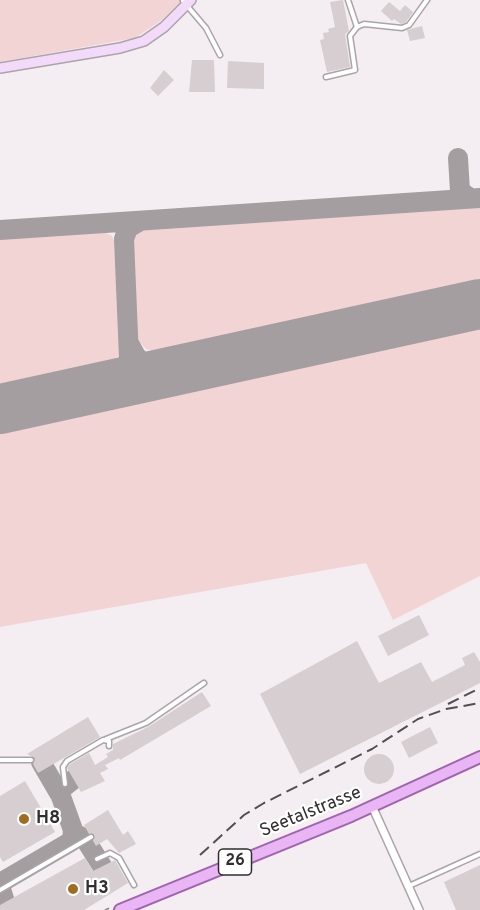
<!DOCTYPE html>
<html>
<head>
<meta charset="utf-8">
<style>
	body { margin:0 }
	canvas { display:block; background:#f4edf1 }
</style>
</head>
<body>
<canvas width="480" height="910"></canvas>
<script>
const ctx = document.querySelector('canvas').getContext('2d');
ctx.lineJoin = 'round';
function fillPath(path, color) {
  ctx.fillStyle = color;
  ctx.fill(path, 'evenodd');
}
function poly(rows) {
  const path = new Path2D();
  for (const r of rows) {
    if (r.length === 3) {
      path.moveTo(r[0] + r[2], r[1]);
      path.arc(r[0], r[1], r[2], 0, 2 * Math.PI);
      continue;
    }
    path.moveTo(r[0], r[1]);
    for (let i = 2; i < r.length; i += 2) path.lineTo(r[i], r[i + 1]);
  }
  return path;
}
function strokePath(path, color, width, dash) {
  ctx.strokeStyle = color;
  ctx.lineWidth = width;
  ctx.lineCap = dash ? 'butt' : 'round';
  ctx.setLineDash(dash || []);
  ctx.stroke(path);
}
function label(font, color, halo, rows, align = 'center') {
  ctx.font = font + ' Overpass,sans-serif';
  ctx.lineWidth = 4.5;
  ctx.setLineDash([]);
  ctx.textBaseline = 'middle';
  ctx.strokeStyle = halo;
  ctx.fillStyle = color;
  for (const [text, x, y, turn = 0] of rows) {
    ctx.save();
    ctx.translate(x, y);
    ctx.rotate((+turn || 0) * Math.PI / 180);
    ctx.textAlign = isNaN(turn) ? turn : align;
    if (halo) ctx.strokeText(text, 0, 0);
    ctx.fillText(text, 0, 0);
    ctx.restore();
  }
}
fillPath(poly([
	[0,0,183,0,162,20,135,38,0,62],
	[480,203,480,282,158,352,146,349,137,339,130,245,134,234,142,228],
	[98,229,112,236,118,249,124,344,120,354,111,363,0,387,0,236],
	[480,326,480,576,393,620,366,563,0,627,0,431]
]), '#f3d4d5');
strokePath(poly([
	[458,158,460,191,470,198],
	[0,230,480,198],
	[130,345,136,356,147,367,168,372],
	[92,389,117,378,124,370,129,358,124,239,128,228,140,221],
	[53,751,42,757,41,762,59,793],
	[80,836,85,839,102,866],
	[0,883,72,841,73,830,59,791,74,779],
	[0,886,5,902]
]), '#a49ea1', 20);
strokePath(poly([
	[0,409,480,304]
]), '#a49ea1', 50);
fillPath(poly([
	[343,0,349,31,345,34,350,67,327,72,320,40,324,39,323,33,329,32,328,29,335,27,330,2],
	[389,2,400,11,405,5,413,12,406,22,401,24,394,19,392,21,381,11],
	[422,26,425,38,410,41,407,30],
	[192,60,214,60,215,92,189,92],
	[228,61,264,63,264,89,227,88],
	[164,70,174,80,158,96,150,88],
	[419,615,429,635,388,656,378,636],
	[357,641,379,683,421,662,432,682,465,665,462,658,474,652,480,662,480,683,300,774,260,694],
	[202,692,211,706,120,760,119,758,105,765,108,769,100,773,105,781,81,792,67,768,70,764,89,753,95,765,108,757,106,754,113,750,113,744,148,727],
	[88,717,100,737,38,773,33,764,35,758,27,754],
	[430,727,438,743,409,758,401,742],
	[379,769,15],
	[25,781,55,832,3,862,0,857,0,796],
	[108,810,123,835,128,831,136,844,119,853,107,839,96,846,93,841,94,834,89,834,84,825],
	[85,858,93,871,115,860,128,883,84,910,0,910,0,905],
	[480,865,480,910,456,910,444,882]
]), '#d6ced0');
const service = poly([
	[183,1,206,28,220,55],
	[357,27,364,24,402,28,409,25,427,0],
	[326,77,355,70,350,36,357,27,348,0],
	[106,739,146,723,204,683],
	[0,760,31,760],
	[65,784,63,767,67,761,103,740,109,741,109,746],
	[97,859,110,853,119,858,134,885],
	[409,886,480,854],
	[0,890,91,837]
]);
const minor = poly([
	[372,806,419,910]
]);
const secondary = poly([
	[0,68,120,48,144,41,164,27,191,0]
]);
const primary = poly([
	[120,910,351,816,480,757]
]);
strokePath(service, '#aba4a8', 7);
strokePath(minor, '#aba4a8', 10);
strokePath(secondary, '#aba4a8', 12);
strokePath(primary, '#9f65ac', 14);
strokePath(poly([
	[105,910,112,907]
]), '#8a8588', 1.5, [4.5, 4.5]);
strokePath(service, '#fff', 4);
strokePath(minor, '#fff', 7);
strokePath(secondary, '#f4dafa', 9);
strokePath(primary, '#e9b5f5', 10);
strokePath(poly([
	[448,704,480,688],
	[200,855,244,815,264,803,372,749,418,719,446,709,480,703]
]), '#534f51', 2, [12, 6]);
for (const [x, y, r, color] of [
	[24,819,6,"#9f6d22"],
	[73,889,6,"#9f6d22"]
]) {
  const dot = new Path2D();
  dot.arc(x, y, r, 0, 2 * Math.PI);
  ctx.fillStyle = color;
  ctx.fill(dot);
  strokePath(dot, '#fff', 2);
}
for (const [x, y, w] of [
	[235,862,33]
]) {
  const box = new Path2D();
  box.roundRect(x - w / 2, y - 13, w, 26, 4.5);
  ctx.fillStyle = '#fff';
  ctx.fill(box);
  strokePath(box, '#312e30', 1.5);
}
label('bold 16px', '#312e30', null, [
	["26",235,862]
]);
label('18px', '#312e30', '#fff', [
	["Seetalstrasse",311,813,-22]
]);
label('bold 18px', '#312e30', '#fff', [
	["H8",36,819],
	["H3",85,889]
], 'left');
</script>
</body>
</html>
